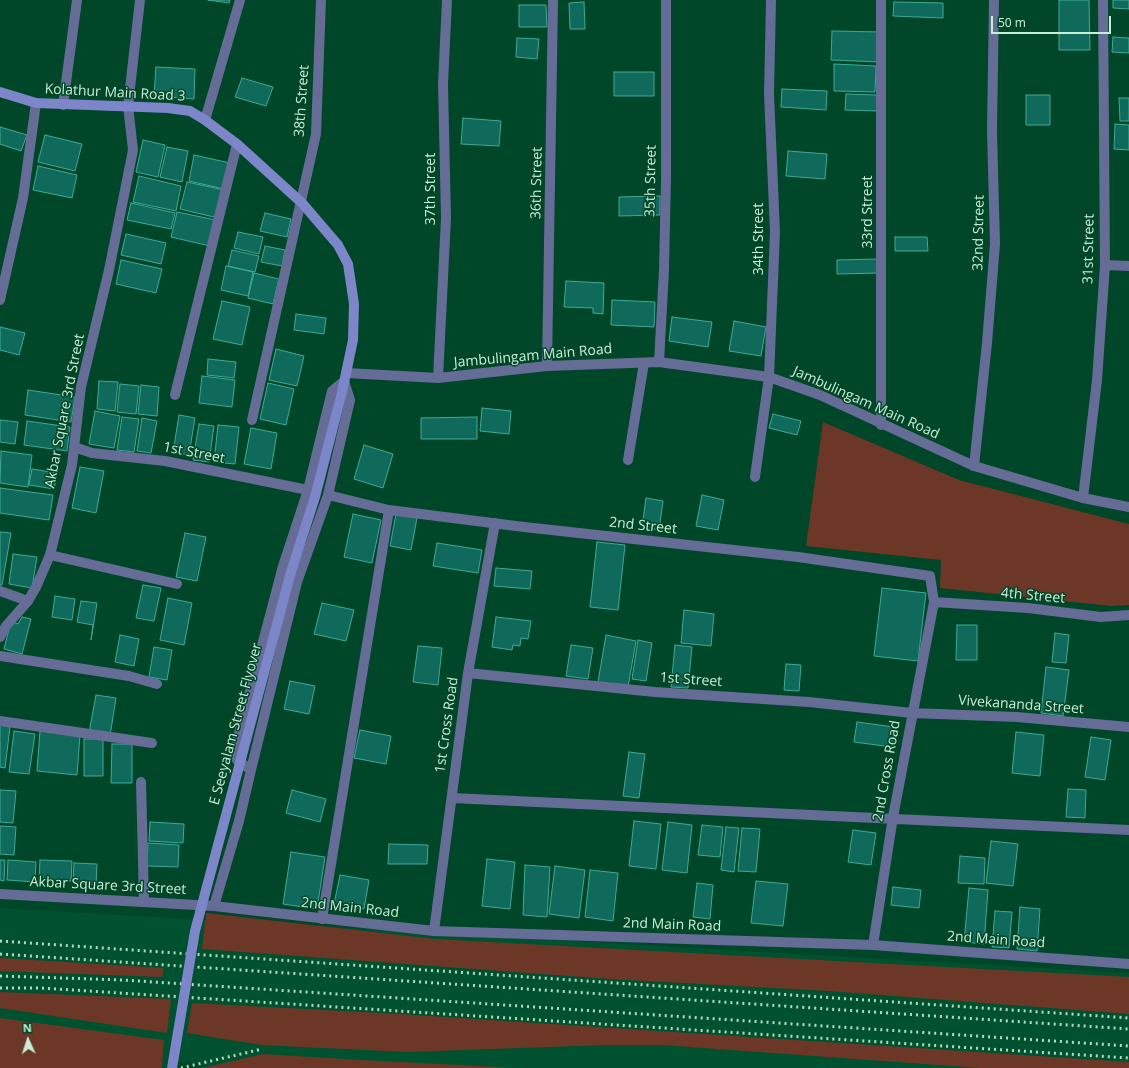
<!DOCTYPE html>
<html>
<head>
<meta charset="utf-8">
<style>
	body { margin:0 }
	#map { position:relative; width:1129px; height:1068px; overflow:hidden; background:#004628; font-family:"Open Sans",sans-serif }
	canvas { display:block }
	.north { position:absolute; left:8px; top:1020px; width:40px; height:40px; -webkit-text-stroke:3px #004628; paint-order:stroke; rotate:357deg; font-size:11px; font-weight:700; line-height:16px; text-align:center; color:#c8efd6 }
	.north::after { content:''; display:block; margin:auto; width:14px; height:18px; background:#c8efd6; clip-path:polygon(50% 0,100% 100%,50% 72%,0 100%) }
	.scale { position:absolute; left:991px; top:16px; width:120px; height:18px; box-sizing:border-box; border:2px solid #c8efd6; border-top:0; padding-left:5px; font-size:12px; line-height:14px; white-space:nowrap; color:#c8efd6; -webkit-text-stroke:3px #004628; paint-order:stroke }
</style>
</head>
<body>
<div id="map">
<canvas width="1129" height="1068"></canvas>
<div class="north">N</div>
<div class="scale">50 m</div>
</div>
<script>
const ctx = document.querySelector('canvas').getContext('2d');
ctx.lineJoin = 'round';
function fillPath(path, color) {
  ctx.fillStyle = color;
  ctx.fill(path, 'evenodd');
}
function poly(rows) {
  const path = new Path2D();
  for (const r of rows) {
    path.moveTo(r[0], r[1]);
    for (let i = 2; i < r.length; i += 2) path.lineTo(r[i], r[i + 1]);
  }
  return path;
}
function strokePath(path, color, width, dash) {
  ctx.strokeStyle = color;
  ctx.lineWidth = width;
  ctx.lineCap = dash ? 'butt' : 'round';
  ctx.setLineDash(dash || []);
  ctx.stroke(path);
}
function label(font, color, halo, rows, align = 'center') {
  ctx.font = font + ' "Open Sans",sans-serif';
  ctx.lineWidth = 3;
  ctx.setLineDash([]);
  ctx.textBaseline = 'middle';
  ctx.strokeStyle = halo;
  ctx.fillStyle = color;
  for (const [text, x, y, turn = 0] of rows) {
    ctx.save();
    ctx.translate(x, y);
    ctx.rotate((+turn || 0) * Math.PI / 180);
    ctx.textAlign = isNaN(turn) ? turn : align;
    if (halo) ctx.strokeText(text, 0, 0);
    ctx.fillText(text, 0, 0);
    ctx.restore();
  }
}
fillPath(poly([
	[0,908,1129,973,1129,1068,200,1068,201,1063,167,1061,166,1068,0,1068]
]), '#005130');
fillPath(poly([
	[823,422,959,480,1129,524,1129,605,1112,606,940,588,941,560,806,546],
	[206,913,435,939,1129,977,1129,1014,828,991,610,979,202,949],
	[0,958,164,968,162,977,0,971],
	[0,992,171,999,167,1033,0,1008],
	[192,1003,400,1014,1129,1062,1129,1068,980,1068,662,1045,605,1045,407,1052,261,1045,187,1033],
	[0,1018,164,1040,162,1068,0,1068],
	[263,1054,361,1060,518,1068,202,1068]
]), '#6c3727');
const building = poly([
	[208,0,230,0,229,3,208,0],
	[1059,0,1089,0,1090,50,1059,50,1059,0],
	[1113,0,1129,0,1129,9,1113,8,1113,0],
	[584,2,585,29,570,29,569,3,584,2],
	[894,2,943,3,943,18,893,16,894,2],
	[519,5,546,5,547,27,519,27,519,5],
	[832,31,880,32,879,62,831,60,832,31],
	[1113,37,1129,38,1129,53,1112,52,1113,37],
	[517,38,539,39,537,59,516,57,517,38],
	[834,64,876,66,875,92,834,91,834,64],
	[156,67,195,69,194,99,154,96,156,67],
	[614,72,654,72,654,96,614,96,614,72],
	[242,78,273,87,266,106,235,97,242,78],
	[782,89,827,91,826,110,781,107,782,89],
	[846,94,877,95,877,111,845,110,846,94],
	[1026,95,1050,95,1050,125,1026,125,1026,95],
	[1119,98,1129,98,1129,121,1120,121,1119,98],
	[463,118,501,121,499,146,461,144,463,118],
	[1115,124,1129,125,1129,150,1114,149,1115,124],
	[0,127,27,135,21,151,0,144,0,127],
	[45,135,82,144,75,171,38,162,45,135],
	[143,140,165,145,158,177,136,172,143,140],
	[167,147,188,151,182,182,160,177,167,147],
	[788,151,827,154,825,179,786,176,788,151],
	[194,155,230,163,224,189,189,181,194,155],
	[38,166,77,175,72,198,33,190,38,166],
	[139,176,181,186,176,211,133,202,139,176],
	[187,182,224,190,218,218,180,209,187,182],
	[660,196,660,215,619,216,619,197,660,196],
	[131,203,175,213,171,229,127,220,131,203],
	[177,212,216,220,210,246,171,237,177,212],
	[265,213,291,219,287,237,260,231,265,213],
	[238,232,263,237,259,254,234,248,238,232],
	[126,234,166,243,161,264,121,255,126,234],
	[895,237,927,237,928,251,895,251,895,237],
	[265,246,285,250,282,266,261,262,265,246],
	[232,250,259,256,255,272,228,266,232,250],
	[878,259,879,273,837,274,837,260,878,259],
	[121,260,162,269,156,293,116,284,121,260],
	[226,266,253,272,248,296,221,290,226,266],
	[254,273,279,279,273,304,248,298,254,273],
	[566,281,604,283,603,314,593,313,593,308,564,307,566,281],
	[612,300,655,302,654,327,611,325,612,300],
	[222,301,250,307,242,345,213,339,222,301],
	[296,314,326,318,324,334,294,330,296,314],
	[672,317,712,322,708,347,669,341,672,317],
	[734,321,766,327,761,356,729,351,734,321],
	[0,327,25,333,19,355,0,350,0,327],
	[276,349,304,356,297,386,269,380,276,349],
	[208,359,236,362,234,378,207,375,208,359],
	[202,376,235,380,232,407,199,403,202,376],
	[99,381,118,382,115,411,97,409,99,381],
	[268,383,294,389,286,425,260,419,268,383],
	[120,384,139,386,136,414,117,412,120,384],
	[141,385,159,387,157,416,138,414,141,385],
	[28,390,75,397,71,422,25,415,28,390],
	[482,408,511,411,509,434,480,431,482,408],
	[95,411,120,416,114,448,89,444,95,411],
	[773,414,801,421,797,435,769,428,773,414],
	[179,415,195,418,189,455,173,452,179,415],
	[122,417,139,419,134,452,117,450,122,417],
	[477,417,477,439,421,439,421,418,477,417],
	[142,418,157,421,151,453,137,451,142,418],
	[0,420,18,422,15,444,0,442,0,420],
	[27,421,70,427,67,451,24,445,27,421],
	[199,424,214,426,209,462,193,460,199,424],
	[218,425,239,427,235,464,214,462,218,425],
	[251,428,277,433,271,469,244,464,251,428],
	[364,445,393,454,383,488,354,479,364,445],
	[1,451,32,455,28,487,0,483,1,451],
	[80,467,104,471,96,513,72,508,80,467],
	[32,469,57,473,54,489,29,485,32,469],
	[0,488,53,495,49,520,0,513,0,488],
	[702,495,724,500,718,530,696,526,702,495],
	[646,498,663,501,659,530,642,527,646,498],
	[353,514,381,520,372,563,344,557,353,514],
	[396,514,417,518,411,550,390,546,396,514],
	[0,532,11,533,2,585,0,585,0,532],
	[185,533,206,537,197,581,176,577,185,533],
	[597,542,625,545,618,610,590,607,597,542],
	[437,543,482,550,478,573,433,566,437,543],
	[13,554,37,557,32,588,9,584,13,554],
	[496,568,532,571,530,589,494,586,496,568],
	[143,585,161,588,154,621,136,618,143,585],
	[882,588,926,593,918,661,874,656,882,588],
	[55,596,75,599,72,620,52,617,55,596],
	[168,598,192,603,184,645,160,640,168,598],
	[81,601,97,603,91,640,93,625,77,622,81,601],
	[322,603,354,610,346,641,314,634,322,603],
	[684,610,714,614,711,646,681,643,684,610],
	[22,617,31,619,22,654,4,649,11,621,18,624,22,617],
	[496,617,531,621,528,639,521,638,520,646,513,645,512,650,492,647,496,617],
	[957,625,977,625,977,660,956,660,957,625],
	[1055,633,1069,635,1066,663,1052,662,1055,633],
	[120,635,139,639,134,666,115,662,120,635],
	[606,635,636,641,628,687,598,682,606,635],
	[638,640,652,643,646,681,632,679,638,640],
	[571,645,593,648,588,679,566,676,571,645],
	[675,645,692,647,688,688,671,687,675,645],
	[418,646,442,648,438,685,413,682,418,646],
	[154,647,172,650,167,680,149,677,154,647],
	[786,664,801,665,799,691,784,690,786,664],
	[1046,667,1069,670,1063,716,1041,713,1046,667],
	[290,681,315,686,309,714,284,709,290,681],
	[96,695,116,698,110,736,89,733,96,695],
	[857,722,894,727,892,747,854,742,857,722],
	[0,725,10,727,5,768,0,767,0,725],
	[360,730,391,736,386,764,354,758,360,730],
	[14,731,35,734,29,774,9,772,14,731],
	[40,731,80,735,77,775,37,771,40,731],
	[1016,732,1044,735,1040,776,1012,773,1016,732],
	[1091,737,1111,740,1105,780,1085,777,1091,737],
	[84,739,103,739,103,776,84,776,84,739],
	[112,744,132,744,132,783,111,783,112,744],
	[629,752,645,754,639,798,623,796,629,752],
	[1068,789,1086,790,1085,818,1066,817,1068,789],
	[0,790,16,791,13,823,0,822,0,790],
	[292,790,326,799,320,822,286,813,292,790],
	[634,821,661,824,656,869,629,866,634,821],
	[150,822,184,824,183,843,149,841,150,822],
	[668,822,692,825,687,873,662,870,668,822],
	[702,825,723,827,720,857,698,855,702,825],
	[0,826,16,827,14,855,0,854,0,826],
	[726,827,739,828,734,872,721,870,726,827],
	[742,828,760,829,756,872,738,871,742,828],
	[853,830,876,833,871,865,848,862,853,830],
	[991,841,1018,844,1013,886,986,883,991,841],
	[148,843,179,845,178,867,147,866,148,843],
	[389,844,428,845,427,864,388,864,389,844],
	[291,852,325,857,317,909,283,904,291,852],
	[960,856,985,858,984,884,958,883,960,856],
	[487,859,515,862,510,909,482,906,487,859],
	[0,860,5,860,4,881,0,880,0,860],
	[8,860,36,862,35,882,7,880,8,860],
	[40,860,72,861,71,881,39,881,40,860],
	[74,863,97,864,96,885,73,883,74,863],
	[525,865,550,867,547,917,523,915,525,865],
	[555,866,585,870,579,918,549,914,555,866],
	[590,870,618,873,613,921,585,917,590,870],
	[340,875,369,880,364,909,334,904,340,875],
	[756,881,788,884,783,926,751,923,756,881],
	[697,883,713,885,710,919,693,917,697,883],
	[893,887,921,890,919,908,891,905,893,887],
	[969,888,988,890,984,944,964,942,969,888],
	[1020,907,1040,909,1037,951,1017,949,1020,907],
	[995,911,1012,912,1009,948,992,947,995,911]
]);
fillPath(building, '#106a5b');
strokePath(building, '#3eaa95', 1);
strokePath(poly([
	[881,0,881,425],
	[63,105,77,0],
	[205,120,240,0],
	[1105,265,1129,266],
	[0,300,23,198,36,103],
	[659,362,664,270,666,178,666,0],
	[547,366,553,0],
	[438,378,446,218,443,84,447,0],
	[175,395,237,144],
	[252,420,316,134,321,0],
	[74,447,92,453,165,461,308,490],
	[628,460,644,363],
	[974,466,987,343,995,244,992,131,994,0],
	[755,477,769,377,775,232,769,94,771,0],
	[328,495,389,510,524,527,798,557,930,576,934,602,893,817,873,945],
	[1083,498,1097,380,1105,265,1103,0],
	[50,555,177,584],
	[0,591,28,601],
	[934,602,1028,608,1101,617,1129,615],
	[0,637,6,626,28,601,36,587,50,555,72,465,81,387,109,270,133,150,128,106],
	[0,656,129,676,157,684],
	[468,673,655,692,809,702,912,713,1017,717,1129,727],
	[0,721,152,743],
	[141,782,144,901],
	[452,798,1129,830],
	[0,894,214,906],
	[322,919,389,510],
	[434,931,468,673,495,523]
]), '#656c96', 10);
strokePath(poly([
	[128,106,140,0],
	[346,373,438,378,547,366,659,362,769,377,820,395,974,466,1083,498,1129,507],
	[251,770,237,760,234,752,283,566,308,490,332,391,344,381,350,400,328,495,297,582,251,770,239,821,214,906,434,931,873,945,1129,964]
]), '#656c96', 10);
strokePath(poly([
	[0,92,36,103,168,108,190,111,205,120,237,144,302,203,338,245,348,264,354,304,353,340,342,392,315,497,291,572]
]), '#7e86ca', 10);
strokePath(poly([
	[0,941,1129,1018],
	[0,954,1129,1029],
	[0,976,123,980,1129,1046],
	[0,988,42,988,1129,1058],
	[181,1068,262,1049]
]), '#b0dbc1', 3, [2, 4]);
strokePath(poly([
	[172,1068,195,931,291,572]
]), '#7e86ca', 10);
label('14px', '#c8efd6', '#004628', [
	["Kolathur Main Road 3",115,93,3],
	["38th Street",302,101,-86],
	["35th Street",651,181,-89],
	["36th Street",537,183,-89],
	["37th Street",431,189,-90],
	["33rd Street",868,212,-90],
	["32nd Street",979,233,-89],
	["34th Street",759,239,-90],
	["31st Street",1089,249,-89],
	["Jambulingam Main Road",533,356,-5],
	["Jambulingam Main Road",866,403,24],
	["Akbar Square 3rd Street",65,411,-79],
	["1st Street",194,453,11],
	["2nd Street",643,526,6],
	["4th Street",1033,596,5],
	["1st Street",691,680,4],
	["Vivekananda Street",1021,705,4],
	["E Seeyalam Street Flyover",236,724,-75],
	["1st Cross Road",447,725,-82],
	["2nd Cross Road",887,771,-80],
	["Akbar Square 3rd Street",108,886,3],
	["2nd Main Road",350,908,6],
	["2nd Main Road",672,925,2],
	["2nd Main Road",996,940,4]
]);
</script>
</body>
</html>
